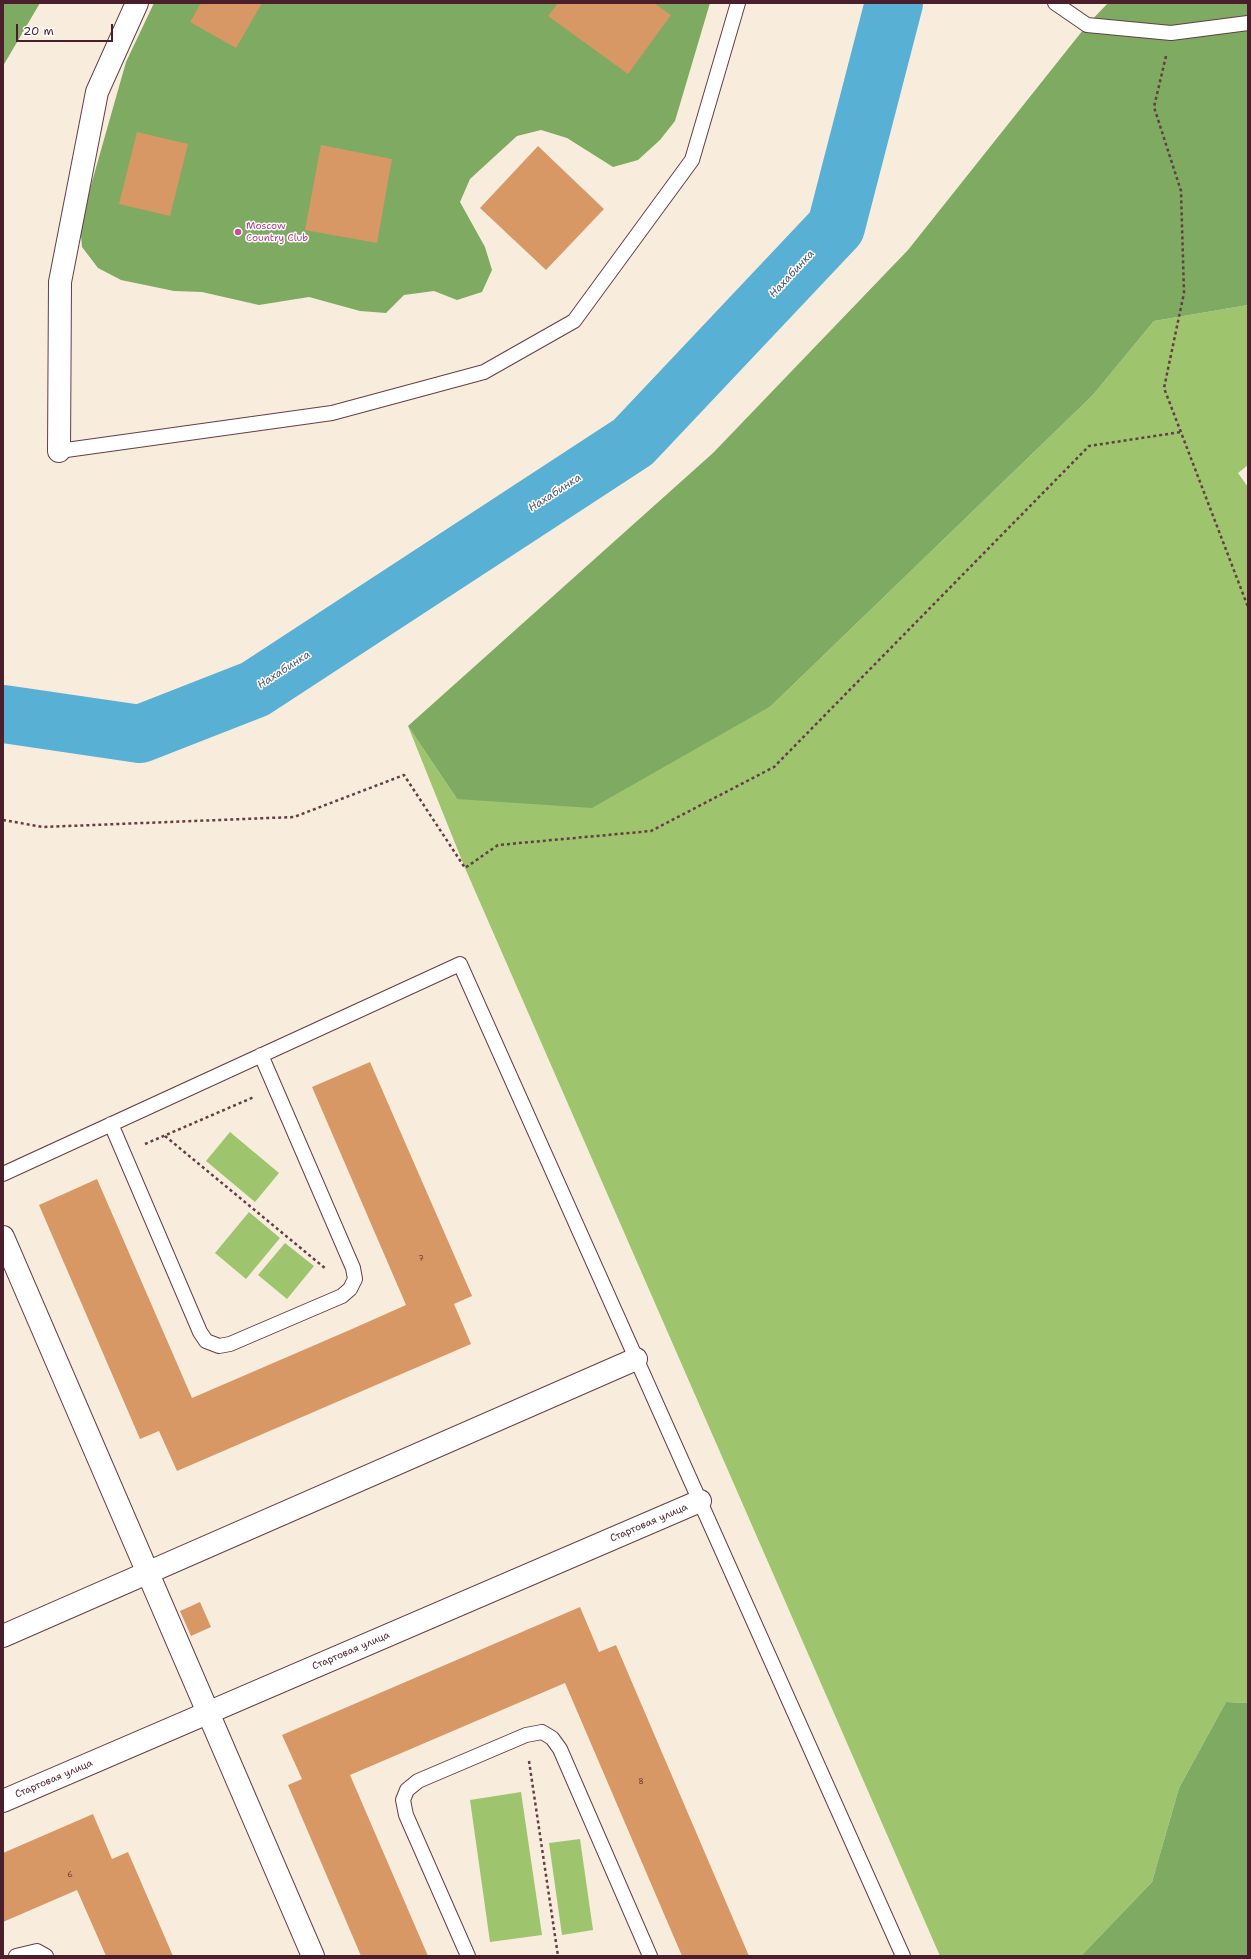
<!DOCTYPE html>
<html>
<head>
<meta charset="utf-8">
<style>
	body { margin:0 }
	#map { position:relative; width:1251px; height:1959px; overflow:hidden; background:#f8eddc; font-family:"Shantell Sans",sans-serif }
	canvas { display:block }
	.frame { position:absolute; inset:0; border:4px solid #4a1f2b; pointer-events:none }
	.scale { position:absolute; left:16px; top:24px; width:97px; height:18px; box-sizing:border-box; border:2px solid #4a1f2b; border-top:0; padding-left:5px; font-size:12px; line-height:14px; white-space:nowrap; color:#4a1f2b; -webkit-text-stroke:3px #fff; paint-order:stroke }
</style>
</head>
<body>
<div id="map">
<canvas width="1251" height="1959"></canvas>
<div class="frame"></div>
<div class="scale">20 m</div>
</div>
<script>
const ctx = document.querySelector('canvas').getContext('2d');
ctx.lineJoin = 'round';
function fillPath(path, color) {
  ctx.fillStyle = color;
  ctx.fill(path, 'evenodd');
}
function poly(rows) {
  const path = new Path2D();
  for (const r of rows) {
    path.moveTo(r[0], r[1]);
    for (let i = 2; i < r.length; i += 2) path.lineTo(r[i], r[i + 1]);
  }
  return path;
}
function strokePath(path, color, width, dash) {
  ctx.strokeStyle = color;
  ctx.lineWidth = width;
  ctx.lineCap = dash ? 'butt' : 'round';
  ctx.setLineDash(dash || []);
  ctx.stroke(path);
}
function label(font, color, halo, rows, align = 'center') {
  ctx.font = font + ' "Shantell Sans",sans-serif';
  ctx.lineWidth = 3;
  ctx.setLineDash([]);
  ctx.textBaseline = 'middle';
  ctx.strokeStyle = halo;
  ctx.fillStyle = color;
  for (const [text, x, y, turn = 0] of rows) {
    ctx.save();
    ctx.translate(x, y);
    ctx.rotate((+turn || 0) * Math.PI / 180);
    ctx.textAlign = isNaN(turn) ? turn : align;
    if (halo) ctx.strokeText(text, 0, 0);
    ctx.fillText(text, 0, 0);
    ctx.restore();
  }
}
fillPath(poly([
	[1248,305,1248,465,1238,473,1248,487,1248,1703,1226,1702,1179,1788,1152,1882,1081,1956,940,1956,465,868,408,726,457,799,771,706,1092,396,1154,321],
	[230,1132,279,1173,255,1202,206,1161],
	[249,1212,280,1238,246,1279,215,1253],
	[285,1243,314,1266,287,1299,258,1275],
	[521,1792,542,1935,490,1942,470,1800],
	[580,1839,593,1930,562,1935,549,1843]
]), '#9fc46e');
fillPath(poly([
	[3,3,40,3,3,66],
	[154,3,710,3,675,121,660,140,638,160,613,167,567,138,541,130,517,136,470,179,460,202,485,247,492,270,482,292,457,300,434,291,404,295,386,313,360,311,309,297,259,305,202,292,174,291,121,280,98,268,82,247,80,224,126,62],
	[1108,3,1248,3,1248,305,1154,321,1092,396,771,706,592,808,457,799,408,726,713,453,908,250,1087,25],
	[1226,1702,1248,1703,1248,1956,1081,1956,1152,1882,1179,1788]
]), '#7faa61');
strokePath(poly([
	[3,714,140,734,255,689,633,442,836,227,894,3]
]), '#58b0d5', 58);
fillPath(poly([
	[201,3,262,3,236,48,190,22],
	[558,3,654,3,671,15,628,74,548,16],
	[137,132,188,144,170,216,119,204],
	[321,145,392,159,377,243,305,230],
	[538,146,604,209,546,270,480,208],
	[370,1062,472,1296,454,1304,471,1344,177,1471,159,1431,140,1439,39,1205,97,1179,192,1398,352,1329,406,1305,312,1087],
	[200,1602,211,1627,191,1636,180,1611],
	[580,1607,599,1652,616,1645,749,1956,682,1956,565,1683,350,1775,428,1956,361,1956,288,1785,302,1779,282,1735],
	[93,1814,112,1859,128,1852,173,1956,106,1956,77,1890,3,1922,3,1853]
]), '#d79866');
const lane = poly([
	[1055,3,1087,25,1171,33,1248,23],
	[59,451,332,413,484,372,574,321,692,160,738,3],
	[111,1124,200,1332,206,1341,219,1346,230,1344,342,1296,350,1289,355,1279,353,1268,261,1055],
	[3,1174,460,964,903,1956],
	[16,1956,37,1951,46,1956],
	[468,1956,406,1815,403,1800,407,1790,418,1781,526,1735,542,1732,552,1738,560,1749,650,1956]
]);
const street = poly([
	[59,451,60,282,97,92,137,3],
	[3,1237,313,1956],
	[3,1636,636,1359],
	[3,1801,700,1501]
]);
strokePath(lane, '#643e46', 16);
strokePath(street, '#643e46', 24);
strokePath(poly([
	[1166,56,1154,107,1181,191,1184,293,1164,388,1248,607],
	[3,820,43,827,294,817,404,775,465,868,498,845,651,831,774,767,1089,446,1181,432],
	[165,1136,326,1269],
	[145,1144,254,1097],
	[529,1761,558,1956]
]), '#643e46', 2.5, [3, 3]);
strokePath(lane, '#fff', 14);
strokePath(street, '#fff', 22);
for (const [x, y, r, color] of [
	[238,232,4,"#d1479c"]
]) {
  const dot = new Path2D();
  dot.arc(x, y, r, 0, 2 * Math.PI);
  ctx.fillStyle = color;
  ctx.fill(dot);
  strokePath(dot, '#fff', 1.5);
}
label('8px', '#6d3d3a', null, [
	["7",421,1259],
	["8",641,1782],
	["6",70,1875]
]);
label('10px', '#b23c85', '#fff', [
	["Moscow",246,226],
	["Country Club",246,238]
], 'left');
label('10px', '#4a1f2b', '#fff', [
	["Стартовая улица",649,1523,-23],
	["Стартовая улица",351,1651,-23],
	["Стартовая улица",54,1779,-23]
]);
label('italic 11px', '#50596f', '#fff', [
	["Нахабинка",792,274,-47],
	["Нахабинка",555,493,-33],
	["Нахабинка",284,670,-33]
]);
</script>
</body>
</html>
